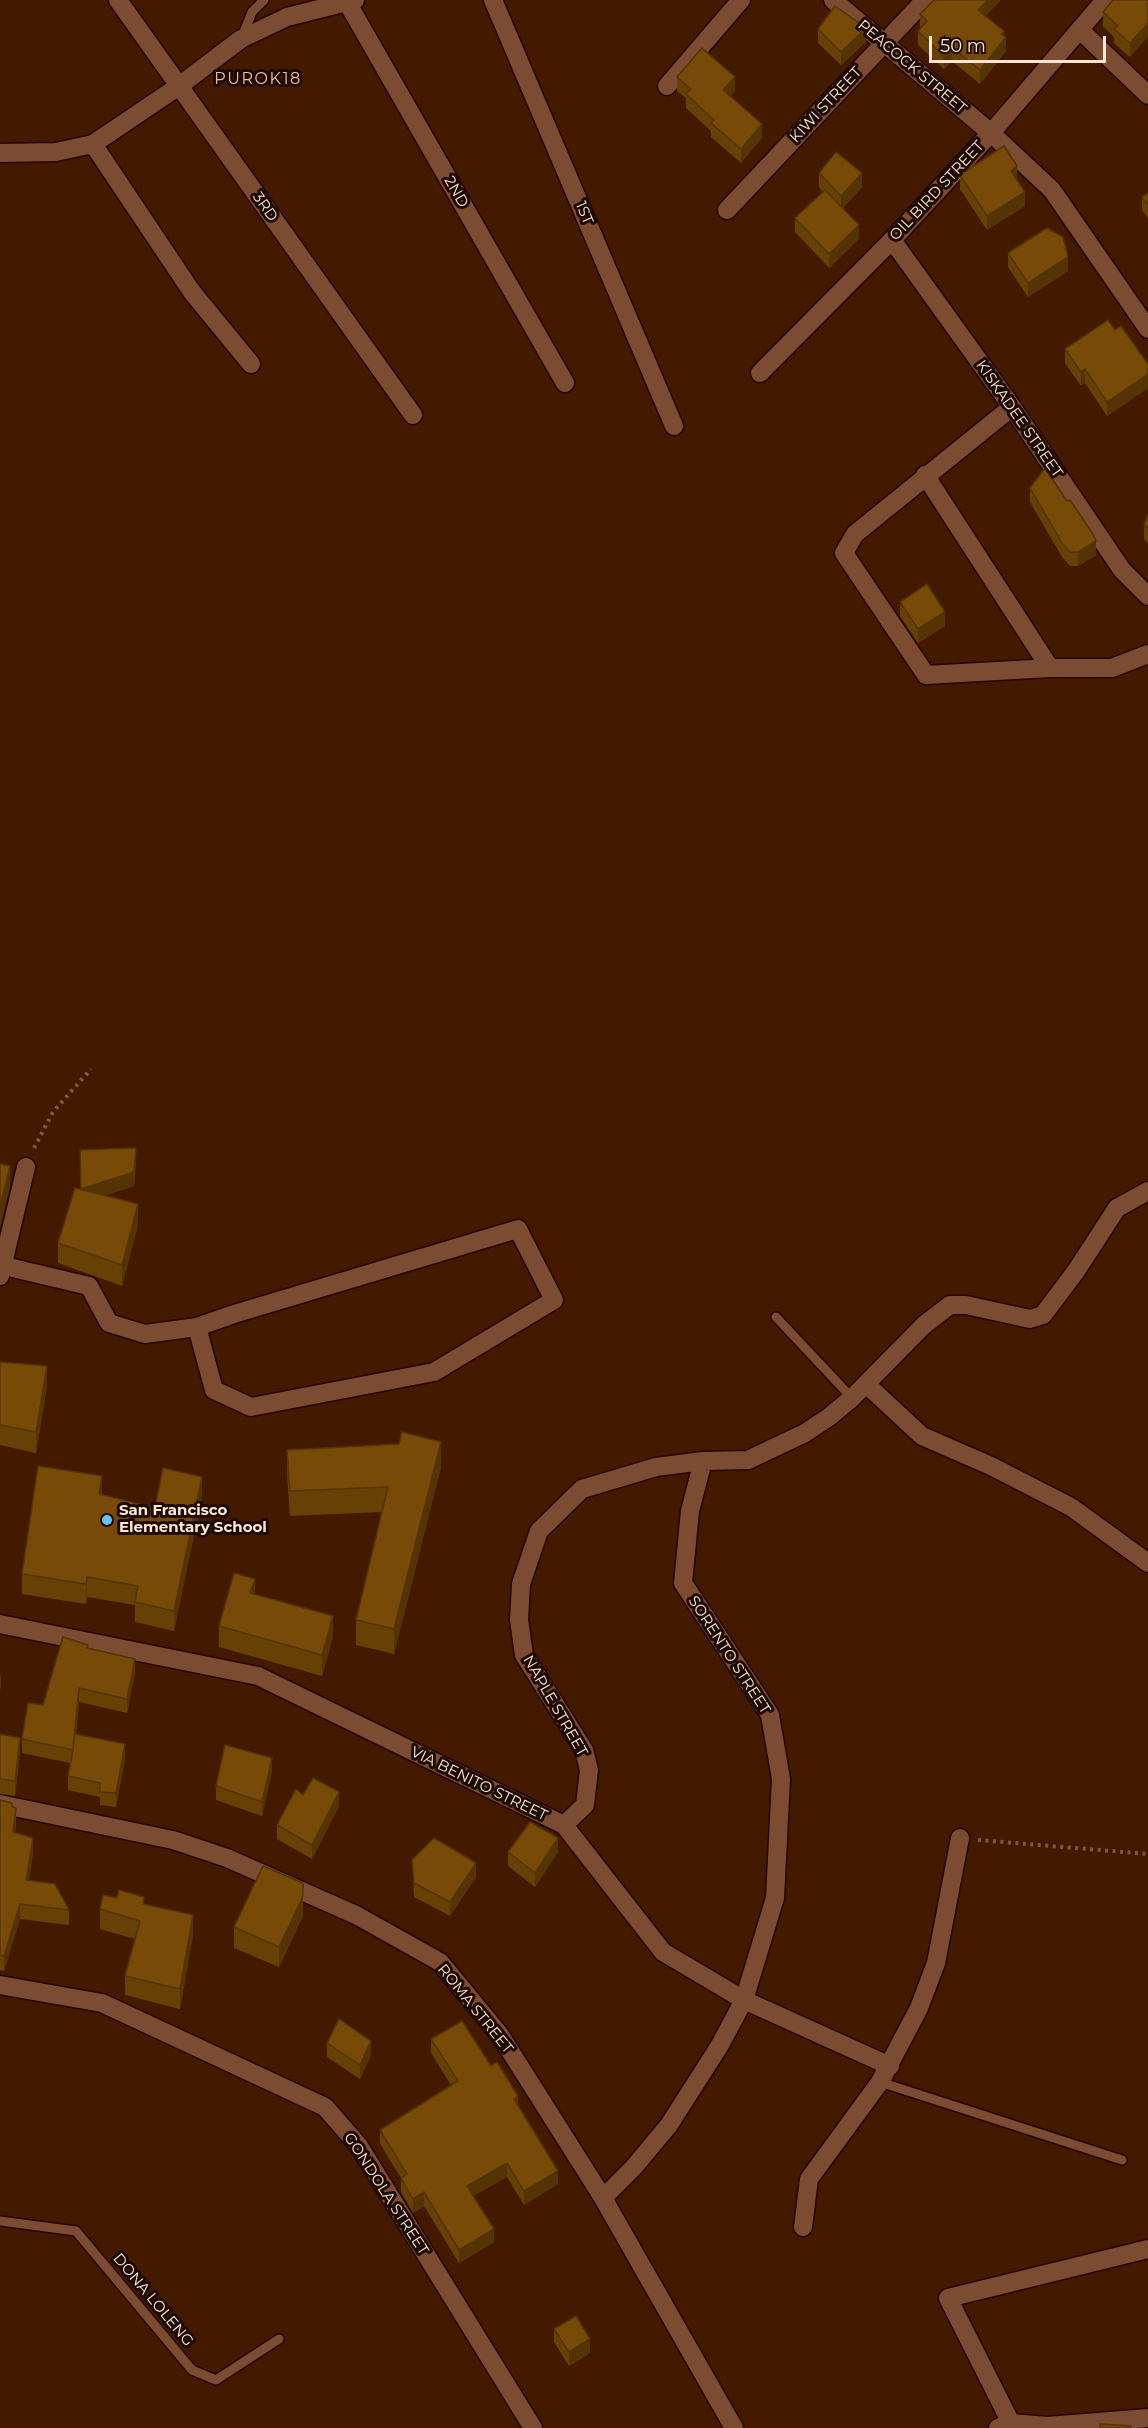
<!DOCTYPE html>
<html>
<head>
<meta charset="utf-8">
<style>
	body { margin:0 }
	#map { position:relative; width:1148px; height:2428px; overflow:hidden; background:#431900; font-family:Montserrat,sans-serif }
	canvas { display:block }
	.scale { position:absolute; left:929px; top:36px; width:177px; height:27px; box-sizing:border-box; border:3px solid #fce5d9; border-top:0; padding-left:8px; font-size:18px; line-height:21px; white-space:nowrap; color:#fce5d9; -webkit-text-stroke:4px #1d0a03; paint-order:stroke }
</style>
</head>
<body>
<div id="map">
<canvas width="1148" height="2428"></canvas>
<div class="scale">50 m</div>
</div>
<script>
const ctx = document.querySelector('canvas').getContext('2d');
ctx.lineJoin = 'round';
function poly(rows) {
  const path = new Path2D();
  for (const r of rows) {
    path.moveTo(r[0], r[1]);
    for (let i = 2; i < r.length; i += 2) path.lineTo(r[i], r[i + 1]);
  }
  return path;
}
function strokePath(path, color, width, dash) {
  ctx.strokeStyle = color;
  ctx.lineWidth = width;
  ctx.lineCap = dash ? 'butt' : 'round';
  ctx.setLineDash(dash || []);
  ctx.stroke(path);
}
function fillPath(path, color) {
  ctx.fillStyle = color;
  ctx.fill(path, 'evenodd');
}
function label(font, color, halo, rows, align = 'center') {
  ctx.font = font + ' Montserrat,sans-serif';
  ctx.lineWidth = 6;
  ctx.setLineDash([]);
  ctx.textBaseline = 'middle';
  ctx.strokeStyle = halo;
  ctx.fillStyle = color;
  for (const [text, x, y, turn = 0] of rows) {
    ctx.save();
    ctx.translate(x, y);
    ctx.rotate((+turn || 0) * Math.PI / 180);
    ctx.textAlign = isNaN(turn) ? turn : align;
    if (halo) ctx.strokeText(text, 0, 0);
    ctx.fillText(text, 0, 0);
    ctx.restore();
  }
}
const service = poly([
	[242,37,252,12,264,0],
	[776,1317,852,1398],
	[880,2082,1122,2160],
	[0,2221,76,2231,192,2370,216,2380,279,2339]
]);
const minor = poly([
	[118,0,413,415],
	[493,0,674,426],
	[833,0,991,133,1052,190,1148,329],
	[347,2,565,383],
	[1081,31,1148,95],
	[667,86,741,0],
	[93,144,192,292,251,364],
	[0,153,56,152,93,144,179,86,241,39,287,17,355,0],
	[727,210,925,0],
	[892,240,1012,407,1122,570,1148,596],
	[760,373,892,240,991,133,1105,0],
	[1012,407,855,534,844,553,926,675,1050,668,1112,668,1148,654],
	[925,475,1050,668],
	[0,1265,89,1286,109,1323,145,1334,197,1327,234,1314,518,1229,554,1300,434,1372,251,1407,214,1390,197,1327],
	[0,1276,26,1167],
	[866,1384,922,1436,991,1466,1071,1507,1148,1563],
	[0,1624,258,1676,564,1825,663,1952,744,2000,890,2066],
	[0,1804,173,1840,227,1858,356,1915,440,1962,500,2035,603,2198,734,2428],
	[564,1825,585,1805,589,1770,584,1750,524,1655,519,1620,521,1584,539,1531,582,1489,656,1467,703,1461,748,1460,805,1433,829,1417,852,1398,924,1325,950,1305,966,1305,1030,1319,1043,1315,1076,1271,1117,1208,1148,1191],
	[0,1985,102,2003,325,2107,359,2146,533,2428],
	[603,2198,634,2167,669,2125,720,2045,744,2000,775,1898,781,1779,770,1715,683,1583,690,1511,703,1461],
	[803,2227,809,2179,880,2082,919,2008,936,1963,960,1838],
	[1011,2423,948,2298,1148,2249],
	[998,2428,1011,2423,1047,2426,1148,2418]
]);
strokePath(service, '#240500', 12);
strokePath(minor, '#240500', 21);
strokePath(poly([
	[34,1148,53,1112,91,1069],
	[978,1840,1148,1854]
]), '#7c5843', 4, [3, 4.5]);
strokePath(service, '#7b4b32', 9);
strokePath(minor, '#7b4b32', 18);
fillPath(poly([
	[1148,0,1130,57,1114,43,1114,37,1103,26,1103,12],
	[920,14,986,16,1004,36,1006,51,980,84,952,61,944,69,918,45,918,31,920,28],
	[818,29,866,42,841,65,818,43],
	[677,77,735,91,730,96,762,138,741,163,711,137,711,131,686,108,686,98,677,91],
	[819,173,862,187,843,208,859,239,829,268,795,232,795,218,823,192,819,187],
	[960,175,1017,180,1025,206,987,230,960,189],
	[1148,193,1148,219,1142,210,1142,197],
	[1008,253,1068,271,1028,297,1008,267],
	[1115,330,1148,364,1148,388,1107,416,1085,383,1081,386,1065,363,1065,349],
	[1030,488,1067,501,1096,555,1078,566,1070,566,1062,557,1030,502],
	[1148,514,1148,543,1144,539,1144,525],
	[900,602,945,626,918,643,900,616],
	[136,1162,134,1186,104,1196,138,1225,122,1286,58,1263,58,1243,80,1190],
	[0,1362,47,1386,36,1453,0,1445],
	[287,1450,441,1467,394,1654,356,1645,356,1620,382,1512,290,1516,287,1475],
	[102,1495,155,1508,202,1497,174,1631,135,1622,135,1605,87,1597,86,1604,22,1594,22,1574],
	[255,1594,333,1637,322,1676,219,1647,219,1626],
	[88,1648,135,1673,127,1713,79,1702,76,1734,125,1758,116,1807,100,1805,100,1797,68,1790,68,1776,70,1763,22,1753,22,1739,43,1705],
	[0,1734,20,1753,15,1796,0,1794],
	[272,1772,262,1816,216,1800,216,1786],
	[303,1795,339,1806,312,1859,277,1839,277,1825],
	[0,1800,12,1807,16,1823,15,1832,33,1853,29,1880,69,1910,69,1925,20,1919,4,1971,0,1970],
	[508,1852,558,1852,535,1887,508,1866],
	[412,1860,476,1877,450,1916,414,1897],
	[303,1883,303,1916,279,1967,234,1948,234,1927],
	[144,1904,193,1935,180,2009,125,1995,125,1976,135,1939,100,1929,100,1909],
	[431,2039,491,2066,518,2106,558,2184,524,2205,507,2177,473,2196,494,2242,459,2263,424,2206,413,2213,401,2192,401,2178,380,2144,380,2130,451,2085,431,2053],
	[327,2043,371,2055,360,2079,327,2057],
	[554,2329,590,2353,569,2366,554,2342]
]), '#674006');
fillPath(poly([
	[988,0,1001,0,978,24,978,10],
	[1148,23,1148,37,1130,57,1130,43],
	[866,28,866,42,841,65,841,52],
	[1004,31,1004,40,1006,37,1006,51,980,84,980,70],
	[952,47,952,61,944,69,944,56],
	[735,77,735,91,723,104,723,90],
	[762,124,762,138,741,163,741,149],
	[1017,166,1017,180,1011,171],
	[862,173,862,187,841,210,841,196],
	[1025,192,1025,206,987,230,987,216],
	[859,225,859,239,829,268,829,254],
	[1068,257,1068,271,1028,297,1028,283],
	[1085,369,1085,383,1081,386,1081,372],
	[1148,374,1148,388,1107,416,1107,402],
	[1096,541,1096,555,1078,566,1078,552],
	[945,612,945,626,918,643,918,629],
	[136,1148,134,1186,81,1203,81,1189],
	[10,1166,10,1186,0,1228,0,1207],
	[138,1204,138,1225,122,1286,122,1265],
	[47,1366,47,1386,36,1453,36,1432],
	[441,1442,441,1467,394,1654,394,1629],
	[102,1476,102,1496,99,1494],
	[202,1477,202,1497,174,1631,174,1611],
	[87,1577,87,1597,86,1604,86,1584],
	[255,1579,255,1599,250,1593],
	[333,1616,333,1637,322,1676,322,1655],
	[135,1659,135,1673,127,1713,127,1699],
	[1,1672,1,1686,0,1691,0,1677],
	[79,1688,79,1702,73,1763,73,1749],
	[20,1738,20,1753,15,1796,15,1781],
	[125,1744,125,1758,116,1807,116,1793],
	[272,1758,272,1772,262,1816,262,1802],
	[339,1792,339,1806,312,1859,312,1845],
	[16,1808,16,1823,13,1847,13,1832],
	[33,1838,33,1853,26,1895,26,1880],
	[558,1838,558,1852,535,1887,535,1873],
	[476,1863,476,1877,450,1916,450,1902],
	[303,1896,303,1916,279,1967,279,1947],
	[20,1904,20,1919,4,1971,4,1956],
	[193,1915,193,1935,180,2009,180,1989],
	[371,2041,371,2055,360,2079,360,2065],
	[518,2096,518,2110,514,2099],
	[507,2163,507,2177,467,2199,467,2186],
	[558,2171,558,2184,524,2205,524,2191],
	[424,2192,424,2206,413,2213,413,2199],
	[494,2229,494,2242,459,2263,459,2250],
	[590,2339,590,2353,569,2366,569,2352]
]), '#543405');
const building = poly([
	[934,0,988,0,978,10,1004,31,1001,34,1006,37,980,70,952,47,944,56,918,31,927,21,920,14,934,0],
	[1113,0,1148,0,1148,23,1130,43,1114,29,1118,26,1103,12,1113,0],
	[835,6,866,28,841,52,818,29,835,6],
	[702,48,735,77,723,90,762,124,741,149,711,123,714,120,686,94,691,89,677,77,702,48],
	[1004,146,1017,166,1011,171,1025,192,987,216,960,175,1004,146],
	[836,152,862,173,841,196,819,173,836,152],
	[825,190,859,225,829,254,795,218,825,190],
	[1148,193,1148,205,1142,197,1148,193],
	[1047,228,1063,237,1068,257,1028,283,1008,253,1047,228],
	[1108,320,1115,330,1121,326,1148,364,1148,374,1107,402,1085,369,1081,372,1065,349,1108,320],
	[1045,468,1067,501,1070,500,1093,534,1096,541,1078,552,1070,552,1062,543,1030,488,1045,468],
	[1148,514,1148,529,1144,525,1148,514],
	[927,584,945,612,918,629,900,602,927,584],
	[136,1148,134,1172,81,1189,80,1150,136,1148],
	[0,1164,10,1166,0,1207,0,1164],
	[75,1188,138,1204,122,1265,58,1243,75,1188],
	[0,1362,47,1366,36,1432,0,1425,0,1362],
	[402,1432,441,1442,394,1629,356,1620,388,1487,290,1491,287,1450,399,1444,402,1432],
	[38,1466,102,1476,99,1494,155,1508,163,1468,202,1477,174,1611,135,1602,138,1586,87,1577,86,1584,22,1574,38,1466],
	[234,1573,255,1579,250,1593,333,1616,322,1655,219,1626,234,1573],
	[63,1637,88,1645,87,1648,135,1659,127,1699,79,1688,73,1749,75,1734,125,1744,116,1793,100,1792,100,1783,68,1776,73,1750,22,1739,28,1703,43,1705,63,1637],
	[0,1734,20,1738,15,1781,0,1779,0,1734],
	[225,1745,272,1758,262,1802,216,1786,225,1745],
	[313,1778,339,1792,312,1845,277,1825,296,1789,303,1795,313,1778],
	[0,1800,12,1803,12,1807,16,1808,13,1832,33,1838,26,1880,55,1884,69,1910,20,1904,4,1956,0,1955,0,1800],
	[530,1822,558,1838,535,1873,508,1852,530,1822],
	[434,1838,476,1863,450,1902,414,1883,412,1860,434,1838],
	[263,1866,303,1883,303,1896,279,1947,234,1927,263,1866],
	[119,1890,144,1897,143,1904,193,1915,180,1989,125,1976,140,1921,100,1909,103,1895,117,1898,119,1890],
	[339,2019,371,2041,360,2065,327,2043,339,2019],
	[462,2021,491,2066,497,2062,518,2096,514,2099,558,2171,524,2191,507,2163,467,2186,494,2229,459,2250,424,2192,413,2199,401,2178,407,2174,380,2130,458,2081,431,2039,462,2021],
	[576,2316,590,2339,569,2352,554,2329,576,2316],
	[1100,2424,1131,2426,1131,2428,1100,2428,1100,2424]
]);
fillPath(building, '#784a07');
strokePath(building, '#543405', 1.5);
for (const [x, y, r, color] of [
	[107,1520,6,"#64c5ee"]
]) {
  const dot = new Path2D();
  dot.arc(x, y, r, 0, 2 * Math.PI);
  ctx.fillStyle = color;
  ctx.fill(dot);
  strokePath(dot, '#1d0a03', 2);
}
label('15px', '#fce5d9', '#1d0a03', [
	["PEACOCK STREET",912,67,40],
	["KIWI STREET",826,105,-47],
	["OIL BIRD STREET",937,191,-47],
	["2ND",456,192,60],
	["3RD",265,207,55],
	["1ST",584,213,67],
	["KISKADEE STREET",1019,419,55],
	["SORENTO STREET",729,1655,57],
	["NAPLE STREET",555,1706,60],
	["VIA BENITO STREET",479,1784,26],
	["ROMA STREET",475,2009,51],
	["GONDOLA STREET",386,2194,57],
	["DONA LOLENG",153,2300,50]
]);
label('bold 15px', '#fce5d9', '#1d0a03', [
	["San Francisco",119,1511],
	["Elementary School",119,1528]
], 'left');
ctx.letterSpacing = '1.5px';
label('16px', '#f6bea2', '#1d0a03', [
	["PUROK18",258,79]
]);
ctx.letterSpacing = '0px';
</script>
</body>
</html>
